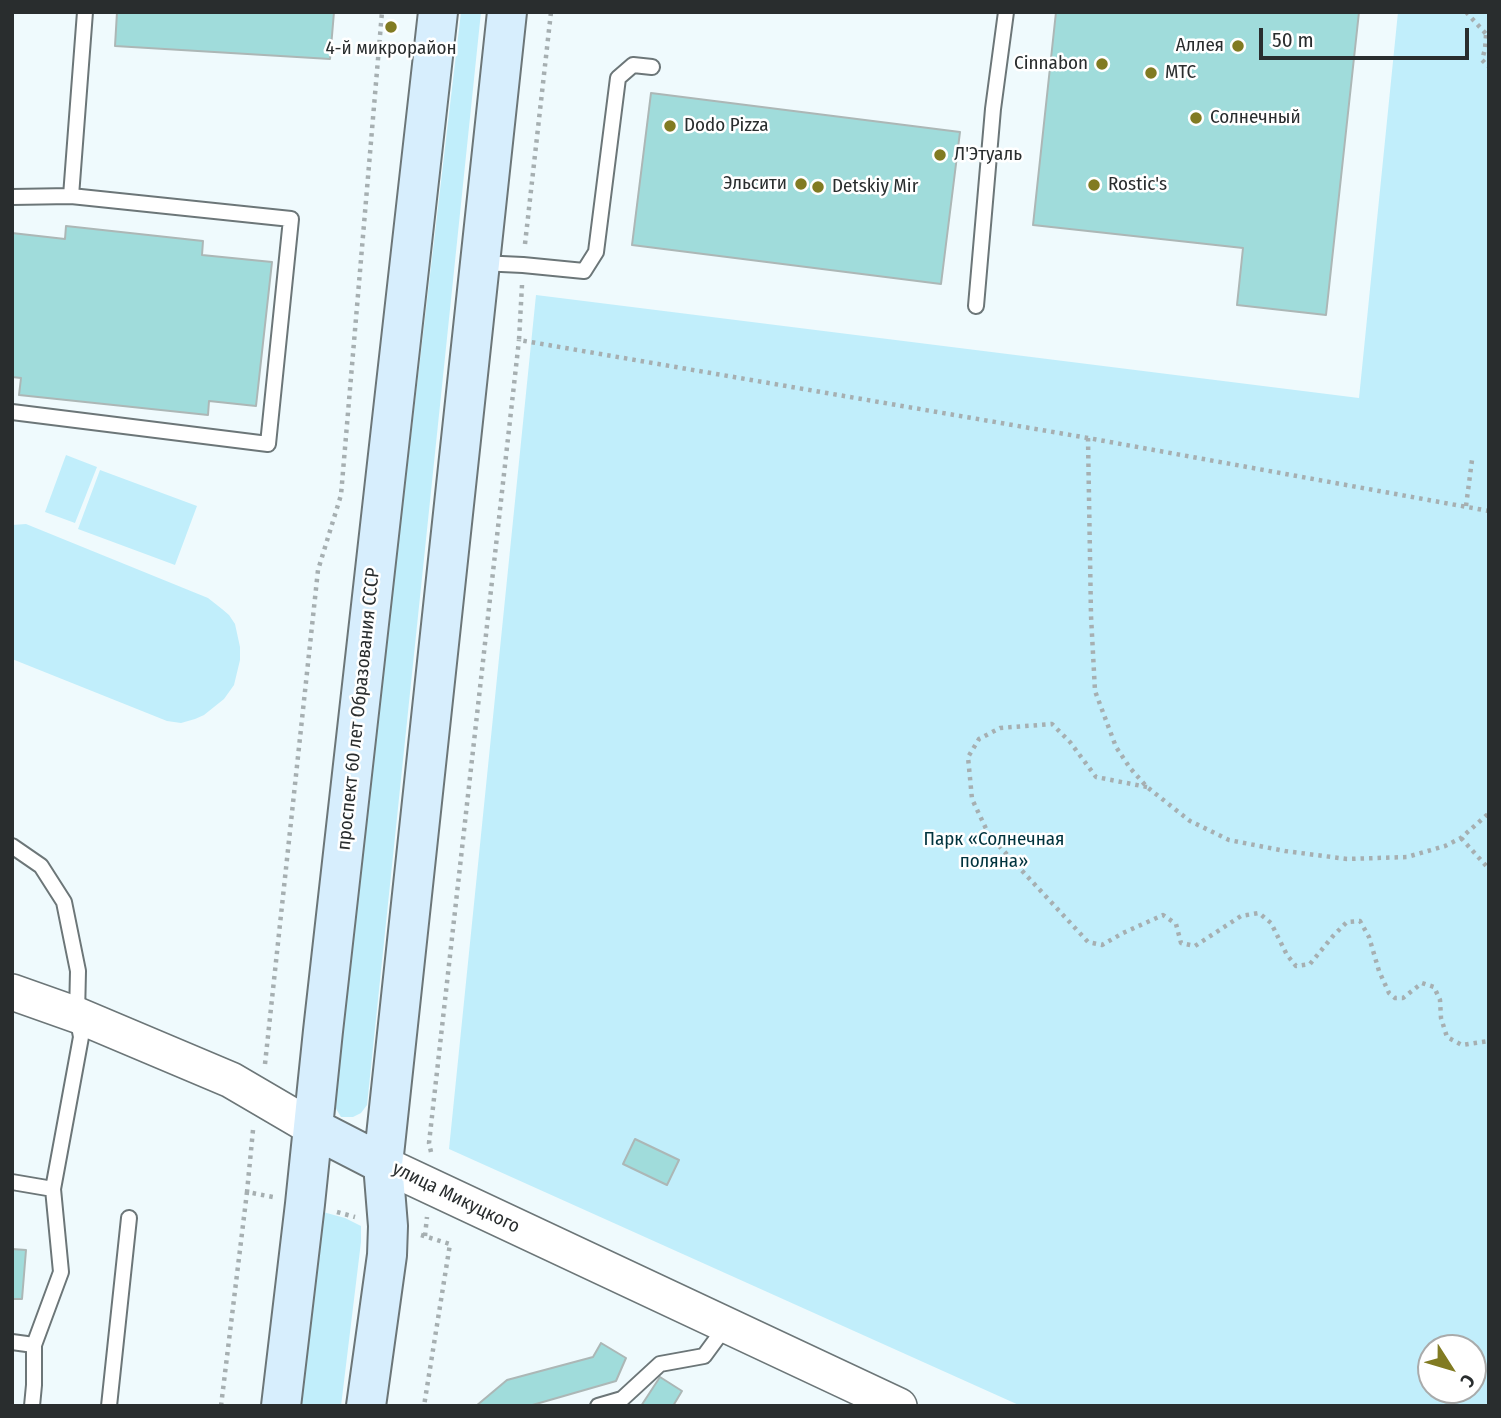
<!DOCTYPE html>
<html>
<head>
<meta charset="utf-8">
<style>
	body { margin:0 }
	#map { position:relative; width:1501px; height:1418px; overflow:hidden; background:#effafd; font-family:"Fira Sans Condensed",sans-serif }
	canvas { display:block }
	.frame { position:absolute; inset:0; border:14px solid #292d2e; pointer-events:none }
	.north { position:absolute; left:1417px; top:1334px; width:70px; height:70px; box-sizing:border-box; background:#fff; border:2px solid #a9abab; border-radius:50%; rotate:127deg; font-size:19px; font-weight:700; line-height:28px; text-align:center; color:#292d2e }
	.north::after { content:''; display:block; margin:auto; width:24px; height:32px; background:#817b22; clip-path:polygon(50% 0,100% 100%,50% 72%,0 100%) }
	.scale { position:absolute; left:1259px; top:28px; width:210px; height:32px; box-sizing:border-box; border:4px solid #292d2e; border-top:0; padding-left:9px; font-size:21px; line-height:24px; white-space:nowrap; color:#292d2e; -webkit-text-stroke:5px #fff; paint-order:stroke }
</style>
</head>
<body>
<div id="map">
<canvas width="1501" height="1418"></canvas>
<div class="frame"></div>
<div class="north">С</div>
<div class="scale">50 m</div>
</div>
<script>
const ctx = document.querySelector('canvas').getContext('2d');
ctx.lineJoin = 'round';
function fillPath(path, color) {
  ctx.fillStyle = color;
  ctx.fill(path, 'evenodd');
}
function poly(rows) {
  const path = new Path2D();
  for (const r of rows) {
    path.moveTo(r[0], r[1]);
    for (let i = 2; i < r.length; i += 2) path.lineTo(r[i], r[i + 1]);
  }
  return path;
}
function strokePath(path, color, width, dash) {
  ctx.strokeStyle = color;
  ctx.lineWidth = width;
  ctx.lineCap = dash ? 'butt' : 'round';
  ctx.setLineDash(dash || []);
  ctx.stroke(path);
}
function label(font, color, halo, rows, align = 'center') {
  ctx.font = font + ' "Fira Sans Condensed",sans-serif';
  ctx.lineWidth = 5;
  ctx.setLineDash([]);
  ctx.textBaseline = 'middle';
  ctx.strokeStyle = halo;
  ctx.fillStyle = color;
  for (const [text, x, y, turn = 0] of rows) {
    ctx.save();
    ctx.translate(x, y);
    ctx.rotate((+turn || 0) * Math.PI / 180);
    ctx.textAlign = isNaN(turn) ? turn : align;
    if (halo) ctx.strokeText(text, 0, 0);
    ctx.fillText(text, 0, 0);
    ctx.restore();
  }
}
fillPath(poly([
	[461,12,481,12,367,1105,361,1113,353,1117,341,1117,335,1107,333,1098],
	[1398,12,1489,12,1489,1406,1021,1406,449,1149,536,295,1359,398],
	[1431,1348,1473,1348,1473,1390,1431,1390],
	[66,455,97,467,75,523,45,512],
	[100,470,197,506,175,565,78,529],
	[26,524,208,598,222,609,229,615,235,624,240,647,240,660,234,685,224,699,204,715,195,719,181,723,167,721,12,659,12,525],
	[323,1212,345,1218,361,1226,361,1242,341,1406,301,1406,319,1239]
]), '#c1eefb');
const building = poly([
	[117,12,334,12,330,59,115,46,117,12],
	[1056,12,1359,12,1326,315,1237,305,1243,248,1033,225,1056,12],
	[651,93,960,132,941,284,632,245,651,93],
	[66,226,203,241,202,255,272,262,256,406,209,401,208,415,19,395,21,378,12,377,12,233,65,239,66,226],
	[635,1139,679,1160,667,1185,623,1164,635,1139],
	[12,1249,26,1250,22,1299,12,1299,12,1249],
	[601,1343,626,1358,616,1381,529,1406,476,1406,507,1380,593,1357,601,1343],
	[660,1377,682,1391,673,1406,641,1406,660,1377]
]);
fillPath(building, '#a0dcdb');
strokePath(building, '#acb7b6', 2);
const service = poly([
	[71,196,85,12],
	[12,197,71,196,291,219,268,444,12,412],
	[480,263,523,265,584,271,596,252,618,78,633,65,652,67],
	[976,306,993,109,1006,12],
	[12,846,41,866,64,902,78,971,77,1015,81,1037,53,1189,61,1272,34,1345,34,1385,32,1406],
	[12,1182,53,1189],
	[12,1342,34,1345],
	[109,1406,129,1218],
	[598,1406,622,1399,660,1364,704,1356,726,1326]
]);
const tertiary = poly([
	[12,992,77,1015,231,1080,313,1128],
	[383,1164,899,1406]
]);
const secondary = poly([
	[313,1128,383,1164],
	[281,1406,305,1204,323,1031,438,12],
	[366,1406,387,1255,388,1226,383,1164,507,12]
]);
strokePath(service, '#6c7678', 18);
strokePath(tertiary, '#6c7678', 38);
strokePath(secondary, '#6c7678', 42);
strokePath(poly([
	[1466,12,1487,35],
	[1486,35,1485,49,1482,60,1489,67],
	[525,244,551,12],
	[522,285,519,340,1088,438,1489,511],
	[1088,438,1091,616,1095,691,1116,747,1130,768,1147,787,1190,821,1229,840,1285,851,1347,859,1407,857,1445,846,1461,838,1489,813],
	[1466,506,1472,460],
	[1147,787,1096,777,1070,742,1052,724,1000,728,979,739,968,757,972,799,989,835,1088,942,1102,945,1123,933,1163,915,1176,924,1181,943,1195,946,1241,916,1259,913,1271,923,1287,955,1296,966,1310,964,1333,936,1347,922,1360,921,1369,937,1379,971,1389,993,1395,998,1403,998,1422,983,1434,987,1440,1000,1441,1018,1447,1037,1462,1045,1489,1041],
	[1461,838,1489,869],
	[265,1064,318,570,341,495,382,12],
	[253,1130,247,1192,273,1197],
	[431,1152,429,1143,519,340],
	[337,1212,355,1217],
	[421,1235,450,1244,424,1406],
	[425,1236,427,1217],
	[221,1406,247,1192]
]), '#a6afb1', 4.5, [3.5, 5]);
strokePath(service, '#fff', 14);
strokePath(tertiary, '#fff', 35);
strokePath(secondary, '#d7eefd', 38);
for (const [x, y, r, color] of [
	[391,27,7,"#817b22"],
	[1238,46,7,"#817b22"],
	[1102,64,7,"#817b22"],
	[1151,73,7,"#817b22"],
	[1196,118,7,"#817b22"],
	[670,126,7,"#817b22"],
	[940,155,7,"#817b22"],
	[801,184,7,"#817b22"],
	[1094,185,7,"#817b22"],
	[818,187,7,"#817b22"]
]) {
  const dot = new Path2D();
  dot.arc(x, y, r, 0, 2 * Math.PI);
  ctx.fillStyle = color;
  ctx.fill(dot);
  strokePath(dot, '#fff', 2.5);
}
label('19px', '#292d2e', '#fff', [
	["Аллея",1224,46,"right"],
	["4-й микрорайон",391,49,"center"],
	["Cinnabon",1088,64,"right"],
	["МТС",1165,73],
	["Солнечный",1210,118],
	["Dodo Pizza",684,126],
	["Л'Этуаль",954,155],
	["Эльсити",787,184,"right"],
	["Rostic's",1108,185],
	["Detskiy Mir",832,187]
], 'left');
label('19px', '#292d2e', '#fff', [
	["проспект 60 лет Образования СССР",359,709,-84],
	["улица Микуцкого",456,1198,26]
]);
label('19px', '#00333e', '#fff', [
	["Парк «Солнечная",994,840],
	["поляна»",994,862]
]);
</script>
</body>
</html>
